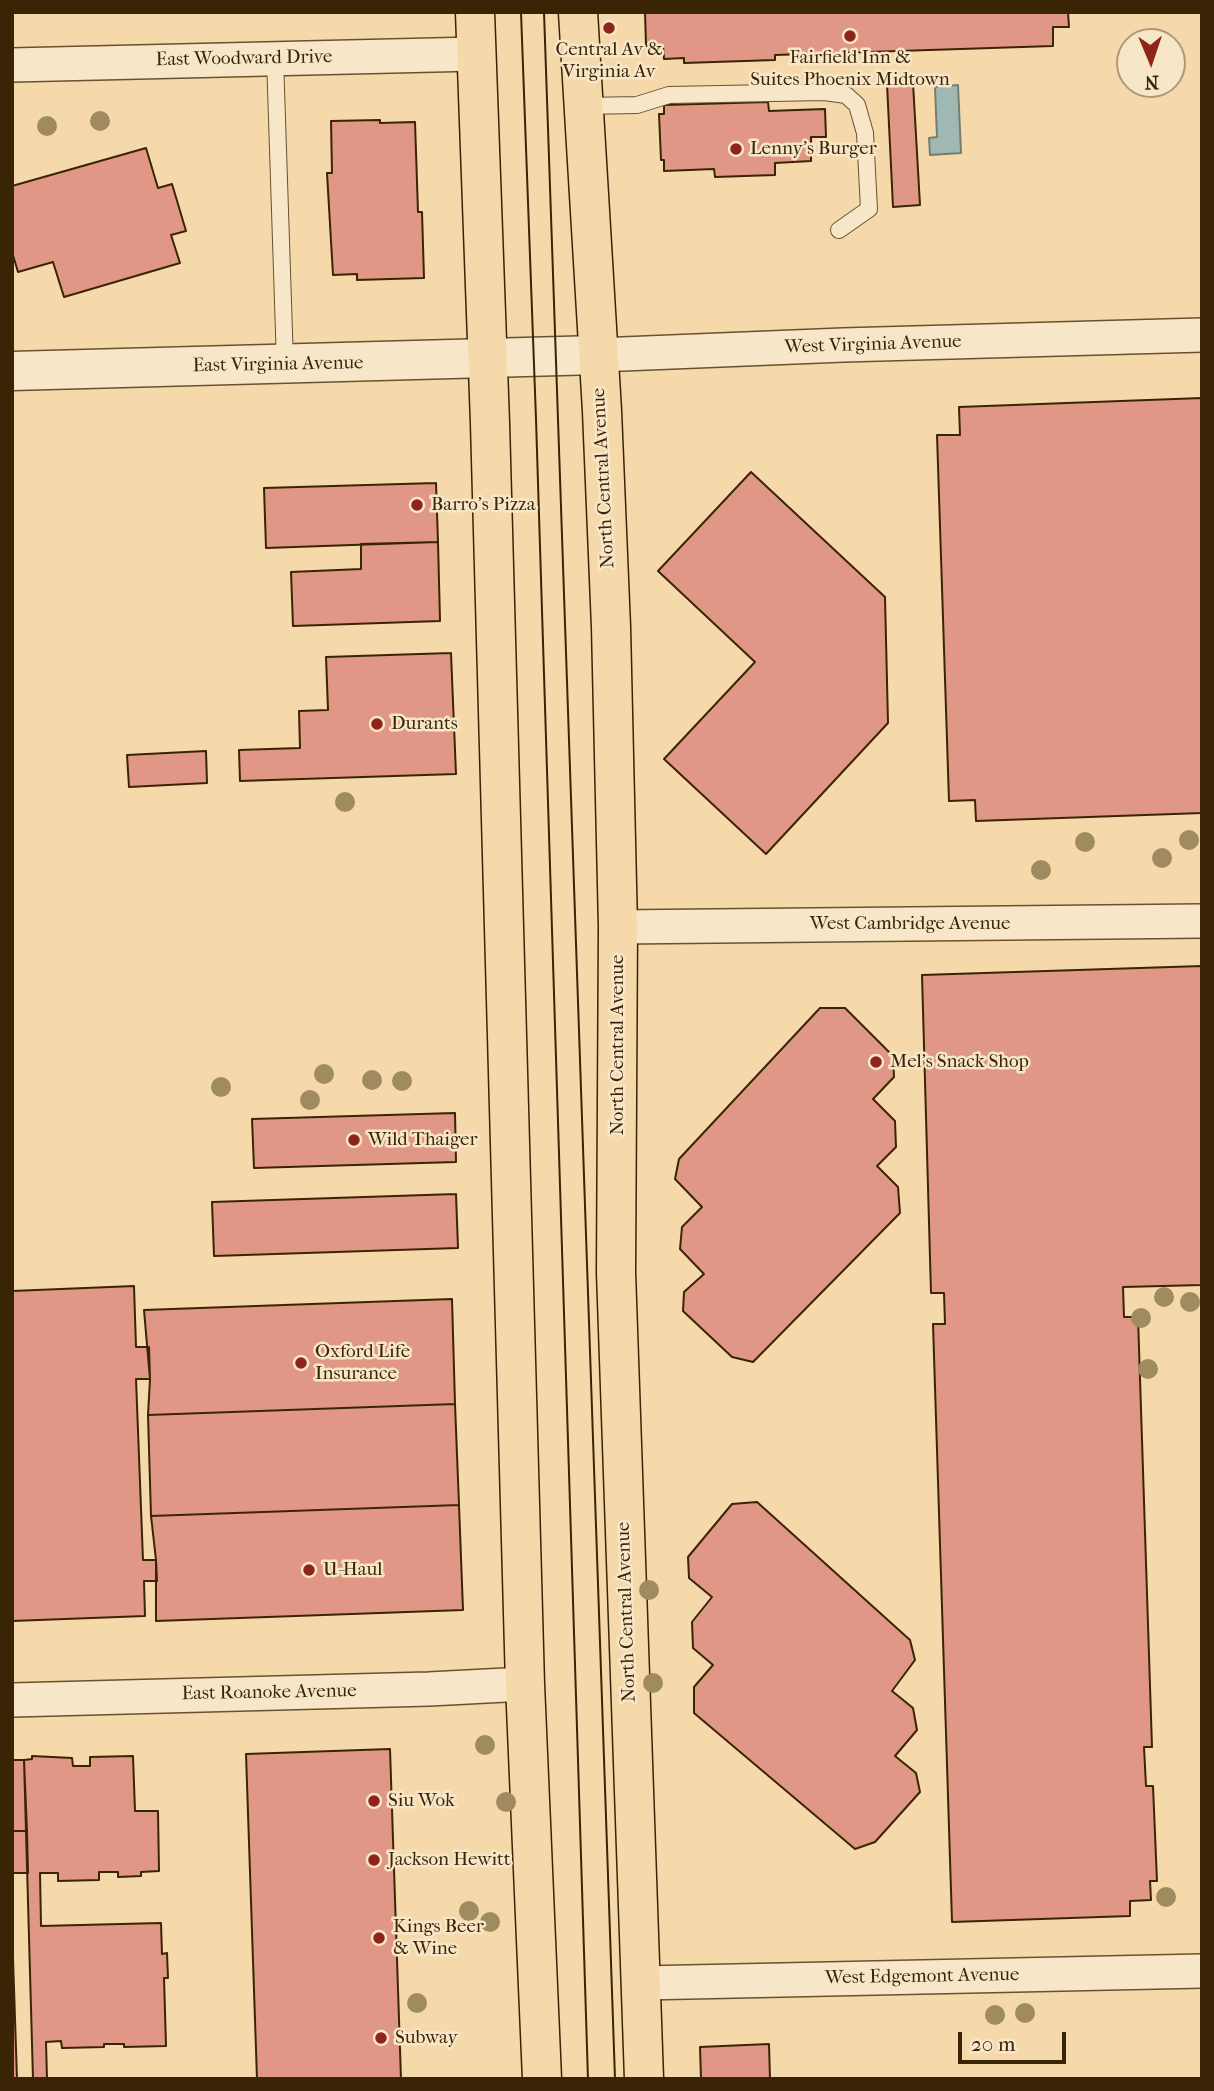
<!DOCTYPE html>
<html>
<head>
<meta charset="utf-8">
<style>
	body { margin:0 }
	#map { position:relative; width:1214px; height:2091px; overflow:hidden; background:#f5d9aa; font-family:"IM FELL French Canon",serif }
	canvas { display:block }
	.frame { position:absolute; inset:0; border:14px solid #3a2406; pointer-events:none }
	.north { position:absolute; left:1116px; top:28px; width:70px; height:70px; box-sizing:border-box; background:#f8e6c8; border:2px solid #ac987a; border-radius:50%; rotate:178deg; font-size:19px; font-weight:700; line-height:28px; text-align:center; color:#3a2406 }
	.north::after { content:''; display:block; margin:auto; width:24px; height:32px; background:#8f2418; clip-path:polygon(50% 0,100% 100%,50% 72%,0 100%) }
	.scale { position:absolute; left:958px; top:2032px; width:108px; height:32px; box-sizing:border-box; border:4px solid #3a2406; border-top:0; padding-left:9px; font-size:21px; line-height:24px; white-space:nowrap; color:#3a2406; -webkit-text-stroke:5px #f8e6c8; paint-order:stroke }
</style>
</head>
<body>
<div id="map">
<canvas width="1214" height="2091"></canvas>
<div class="frame"></div>
<div class="north">N</div>
<div class="scale">20 m</div>
</div>
<script>
const ctx = document.querySelector('canvas').getContext('2d');
ctx.lineJoin = 'round';
function fillPath(path, color) {
  ctx.fillStyle = color;
  ctx.fill(path, 'evenodd');
}
function poly(rows) {
  const path = new Path2D();
  for (const r of rows) {
    path.moveTo(r[0], r[1]);
    for (let i = 2; i < r.length; i += 2) path.lineTo(r[i], r[i + 1]);
  }
  return path;
}
function strokePath(path, color, width, dash) {
  ctx.strokeStyle = color;
  ctx.lineWidth = width;
  ctx.lineCap = dash ? 'butt' : 'round';
  ctx.setLineDash(dash || []);
  ctx.stroke(path);
}
function label(font, color, halo, rows, align = 'center') {
  ctx.font = font + ' "IM FELL French Canon",serif';
  ctx.lineWidth = 5;
  ctx.setLineDash([]);
  ctx.textBaseline = 'middle';
  ctx.strokeStyle = halo;
  ctx.fillStyle = color;
  for (const [text, x, y, turn = 0] of rows) {
    ctx.save();
    ctx.translate(x, y);
    ctx.rotate((+turn || 0) * Math.PI / 180);
    ctx.textAlign = isNaN(turn) ? turn : align;
    if (halo) ctx.strokeText(text, 0, 0);
    ctx.fillText(text, 0, 0);
    ctx.restore();
  }
}
const water = poly([
	[958,85,961,153,930,155,929,138,937,137,935,87,958,85]
]);
fillPath(water, '#a0b8b4');
strokePath(water, '#777d6e', 2);
const building = poly([
	[645,12,1068,12,1069,27,1053,27,1053,46,775,55,775,60,684,63,684,58,664,59,663,46,646,46,645,12],
	[913,83,920,205,893,207,887,84,913,83],
	[768,102,769,111,825,109,826,137,811,137,811,161,775,163,775,175,715,177,714,169,664,171,664,160,661,160,659,114,664,114,664,105,768,102],
	[380,120,380,123,415,122,418,212,422,212,424,278,357,280,357,274,333,275,327,173,332,173,331,121,380,120],
	[146,148,158,188,172,184,186,231,171,235,180,263,64,297,53,262,18,272,12,252,12,186,146,148],
	[1202,398,1202,813,976,821,975,800,949,801,937,435,960,435,959,407,1202,398],
	[751,472,885,597,888,723,766,854,664,759,755,662,658,571,751,472],
	[436,483,438,542,266,548,264,488,436,483],
	[438,542,440,621,293,626,291,572,361,569,361,544,438,542],
	[451,653,456,774,240,781,239,750,300,748,299,711,328,710,326,657,451,653],
	[206,751,207,783,129,787,127,755,206,751],
	[1202,966,1202,1285,1123,1287,1124,1317,1138,1317,1152,1747,1144,1747,1146,1786,1153,1786,1157,1881,1150,1881,1151,1900,1130,1901,1130,1916,952,1922,933,1324,945,1324,944,1293,931,1293,922,975,1202,966],
	[820,1008,845,1008,893,1056,894,1077,873,1099,895,1121,896,1147,877,1166,898,1187,900,1213,753,1362,732,1357,683,1311,684,1292,704,1274,680,1249,682,1227,702,1207,675,1179,679,1159,820,1008],
	[455,1113,456,1162,254,1168,252,1119,455,1113],
	[456,1194,458,1248,214,1256,212,1202,456,1194],
	[134,1286,136,1347,149,1347,150,1379,136,1379,143,1560,156,1560,157,1581,144,1581,145,1616,12,1621,12,1291,134,1286],
	[452,1299,455,1404,148,1415,150,1379,144,1310,452,1299],
	[455,1404,459,1505,151,1516,148,1415,455,1404],
	[757,1502,910,1640,915,1660,892,1691,913,1708,917,1730,895,1756,916,1773,920,1792,875,1842,855,1849,694,1713,694,1687,713,1665,693,1648,692,1622,712,1597,689,1578,688,1557,732,1504,757,1502],
	[459,1505,463,1610,156,1621,156,1560,151,1516,459,1505],
	[390,1749,401,2079,257,2079,246,1754,390,1749],
	[12,1756,13,1760,24,1760,27,1831,12,1831,12,1756],
	[32,1756,72,1758,73,1766,90,1766,90,1757,133,1756,135,1811,158,1811,159,1871,141,1872,141,1876,118,1877,118,1872,99,1872,99,1880,58,1881,58,1873,40,1873,41,1926,161,1923,162,1954,167,1953,168,1978,164,1978,166,2046,124,2047,124,2044,104,2044,104,2047,62,2048,61,2041,46,2042,47,2079,33,2079,24,1760,32,1759,32,1756],
	[12,1831,27,1831,28,1873,12,1873,12,1831],
	[12,1928,17,2079,12,2079,12,1928],
	[769,2044,770,2079,701,2079,700,2047,769,2044]
]);
fillPath(building, '#e19786');
strokePath(building, '#3a2406', 2);
const service = poly([
	[275,58,285,363],
	[584,106,637,105,669,95,824,92,846,95,857,105,865,133,869,209,839,230]
]);
const minor = poly([
	[12,65,476,54],
	[598,355,843,345,1202,335],
	[618,927,1202,921],
	[12,1700,429,1689,525,1684],
	[642,1983,1202,1971]
]);
const tertiary = poly([
	[12,371,598,355]
]);
const primary = poly([
	[475,12,490,423,525,1684,542,2079],
	[578,12,602,411,611,627,618,927,616,1272,644,2079]
]);
strokePath(service, '#69512f', 18);
strokePath(minor, '#69512f', 36);
strokePath(tertiary, '#69512f', 41);
strokePath(primary, '#3a2406', 41);
strokePath(service, '#f8e6c8', 16);
strokePath(minor, '#f8e6c8', 33);
strokePath(tertiary, '#f8e6c8', 38);
strokePath(primary, '#f5d9aa', 38);
strokePath(poly([
	[521,12,536,419,588,2079],
	[544,12,615,2079]
]), '#3a2406', 2);
ctx.fillStyle = '#a08b61';
for (const [x, y] of [
	[100,121],
	[47,126],
	[345,802],
	[1189,840],
	[1085,842],
	[1162,858],
	[1041,870],
	[324,1074],
	[372,1080],
	[402,1081],
	[221,1087],
	[310,1100],
	[1164,1297],
	[1190,1302],
	[1141,1318],
	[1148,1369],
	[649,1590],
	[653,1683],
	[485,1745],
	[506,1802],
	[1166,1897],
	[469,1911],
	[490,1922],
	[417,2003],
	[1025,2013],
	[995,2015]
]) {
  ctx.beginPath();
  ctx.arc(x, y, 10, 0, 2 * Math.PI);
  ctx.fill();
}
for (const [x, y, r, color] of [
	[609,28,7,"#8f2418"],
	[850,36,7,"#8f2418"],
	[736,149,7,"#8f2418"],
	[417,505,7,"#8f2418"],
	[377,724,7,"#8f2418"],
	[876,1062,7,"#8f2418"],
	[354,1140,7,"#8f2418"],
	[301,1363,7,"#8f2418"],
	[309,1570,7,"#8f2418"],
	[374,1801,7,"#8f2418"],
	[374,1860,7,"#8f2418"],
	[379,1938,7,"#8f2418"],
	[381,2038,7,"#8f2418"]
]) {
  const dot = new Path2D();
  dot.arc(x, y, r, 0, 2 * Math.PI);
  ctx.fillStyle = color;
  ctx.fill(dot);
  strokePath(dot, '#f8e6c8', 2.5);
}
label('19px', '#3a2406', '#f8e6c8', [
	["Central Av &",609,50,"center"],
	["Virginia Av",609,72,"center"],
	["Fairfield Inn &",850,58,"center"],
	["Suites Phoenix Midtown",850,80,"center"],
	["Lenny's Burger",750,149],
	["Barro's Pizza",431,505],
	["Durants",391,724],
	["Mel's Snack Shop",890,1062],
	["Wild Thaiger",368,1140],
	["Oxford Life",315,1352],
	["Insurance",315,1374],
	["U-Haul",323,1570],
	["Siu Wok",388,1801],
	["Jackson Hewitt",388,1860],
	["Kings Beer",393,1927],
	["& Wine",393,1949],
	["Subway",395,2038]
], 'left');
label('19px', '#3a2406', '#f8e6c8', [
	["East Woodward Drive",244,59,-1],
	["West Virginia Avenue",873,345,-2],
	["East Virginia Avenue",278,365,-1],
	["North Central Avenue",604,478,-93],
	["West Cambridge Avenue",910,924],
	["North Central Avenue",618,1045,-90],
	["North Central Avenue",627,1612,-92],
	["East Roanoke Avenue",269,1693,-1],
	["West Edgemont Avenue",922,1977,-1]
]);
</script>
</body>
</html>
